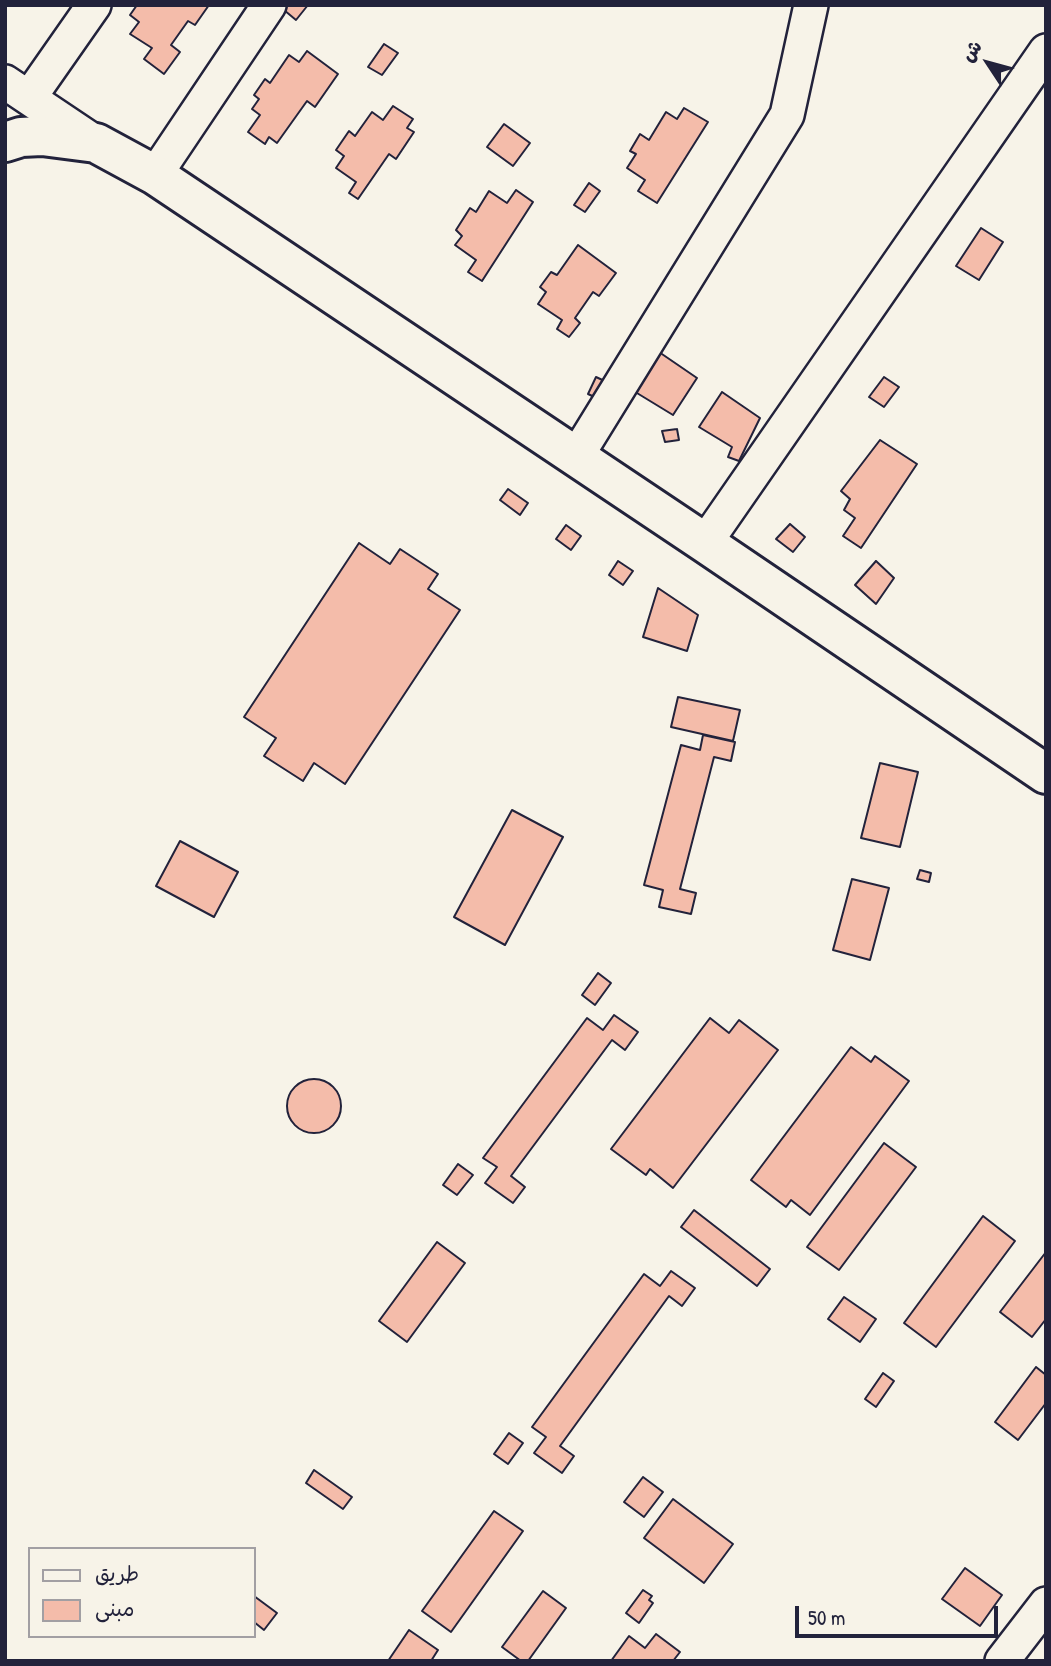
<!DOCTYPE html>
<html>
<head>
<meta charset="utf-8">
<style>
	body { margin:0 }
	#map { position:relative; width:1051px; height:1666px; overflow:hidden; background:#f7f3e8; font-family:"Patrick Hand","Playpen Sans Arabic",sans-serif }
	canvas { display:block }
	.frame { position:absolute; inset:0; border:7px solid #22223b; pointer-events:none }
	.legend { position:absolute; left:28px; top:1547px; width:228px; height:91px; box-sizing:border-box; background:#f7f3e8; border:2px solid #a29fa3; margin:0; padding:9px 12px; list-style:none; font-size:21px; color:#22223b }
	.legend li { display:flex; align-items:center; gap:14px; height:35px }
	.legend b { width:35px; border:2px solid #a29fa3 }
	.north { position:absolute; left:953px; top:28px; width:70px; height:70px; -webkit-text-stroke:5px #f7f3e8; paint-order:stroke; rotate:306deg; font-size:19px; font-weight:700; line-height:28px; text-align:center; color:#22223b }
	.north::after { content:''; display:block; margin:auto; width:24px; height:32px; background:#22223b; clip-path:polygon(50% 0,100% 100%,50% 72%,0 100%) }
	.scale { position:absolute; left:795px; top:1606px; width:203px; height:32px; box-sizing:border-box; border:4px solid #22223b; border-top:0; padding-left:9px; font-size:21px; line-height:24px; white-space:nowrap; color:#22223b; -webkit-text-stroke:5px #f7f3e8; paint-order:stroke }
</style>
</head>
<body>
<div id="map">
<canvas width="1051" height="1666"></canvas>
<div class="frame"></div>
<ul class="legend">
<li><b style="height:9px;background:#f7f3e8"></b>طريق</li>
<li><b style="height:19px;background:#f4bcaa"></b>مبنى</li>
</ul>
<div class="north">ش</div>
<div class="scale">50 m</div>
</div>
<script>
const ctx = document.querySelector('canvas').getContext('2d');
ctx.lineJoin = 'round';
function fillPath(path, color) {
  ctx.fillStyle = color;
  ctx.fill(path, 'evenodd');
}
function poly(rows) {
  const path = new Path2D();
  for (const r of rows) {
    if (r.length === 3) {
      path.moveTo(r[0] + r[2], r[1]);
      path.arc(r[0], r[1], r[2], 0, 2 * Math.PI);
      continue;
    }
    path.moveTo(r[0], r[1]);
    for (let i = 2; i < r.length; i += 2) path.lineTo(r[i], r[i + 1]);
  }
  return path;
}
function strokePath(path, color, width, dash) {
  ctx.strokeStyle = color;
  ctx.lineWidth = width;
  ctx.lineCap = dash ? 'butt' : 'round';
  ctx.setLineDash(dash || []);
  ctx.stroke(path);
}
const building = poly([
	[137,5,209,5,195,25,188,21,171,45,180,52,164,74,144,59,152,48,130,34,139,22,130,15,137,5],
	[288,5,308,5,296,20,284,10,288,5],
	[384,44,398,53,382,75,368,67,384,44],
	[307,51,338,74,315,107,307,101,277,143,269,137,265,144,248,132,260,115,252,109,259,99,254,95,265,79,270,83,289,55,299,62,307,51],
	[393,106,413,119,407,128,414,132,396,159,389,154,358,199,349,193,356,182,336,168,344,156,336,150,349,131,355,136,372,112,383,120,393,106],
	[684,108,708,122,657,203,638,191,645,180,627,168,636,154,630,151,640,134,649,140,666,112,677,119,684,108],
	[504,124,530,143,513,166,487,147,504,124],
	[589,183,600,191,585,212,574,205,589,183],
	[516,190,533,202,482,281,468,272,476,260,455,245,462,236,456,230,470,208,476,212,489,191,507,203,516,190],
	[981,228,1003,242,979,280,956,266,981,228],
	[578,245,616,273,599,296,593,292,575,318,580,323,569,337,557,329,562,320,538,304,546,292,540,287,551,272,557,275,578,245],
	[659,352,697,378,673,415,632,390,659,352],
	[596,377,611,384,603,401,588,394,596,377],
	[884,377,899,387,884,407,869,397,884,377],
	[722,392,760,418,739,461,728,457,732,447,699,427,722,392],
	[677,429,679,440,665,442,662,431,677,429],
	[880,440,917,464,861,548,843,536,855,518,844,510,850,499,841,491,880,440],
	[508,489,528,503,520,515,500,500,508,489],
	[790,524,805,537,793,552,776,539,790,524],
	[566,525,581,536,571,550,556,539,566,525],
	[359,543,390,564,400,549,438,574,428,589,460,610,345,784,314,763,303,781,264,756,276,738,244,717,359,543],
	[618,561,633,571,623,585,609,575,618,561],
	[876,561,894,578,876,604,855,585,876,561],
	[658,588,698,615,687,651,643,637,658,588],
	[678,697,740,710,733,741,671,727,678,697],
	[703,735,735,742,731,761,714,757,680,889,696,893,691,914,659,907,663,890,644,885,681,745,700,750,703,735],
	[880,763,918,772,900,847,861,838,880,763],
	[512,810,563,837,505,945,454,917,512,810],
	[180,841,238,872,214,917,156,886,180,841],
	[920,870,931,873,929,882,917,879,920,870],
	[852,879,889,888,870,960,833,950,852,879],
	[598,973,611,983,595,1005,582,995,598,973],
	[614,1015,638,1032,625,1050,612,1040,511,1176,525,1187,513,1203,485,1183,497,1167,483,1158,587,1018,603,1030,614,1015],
	[710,1018,729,1033,739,1020,778,1050,673,1188,650,1169,646,1175,611,1149,710,1018],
	[851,1047,871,1062,875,1056,909,1081,810,1215,791,1200,786,1207,751,1180,851,1047],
	[314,1106,27],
	[884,1143,916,1167,839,1270,807,1247,884,1143],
	[458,1164,473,1175,457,1195,443,1185,458,1164],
	[694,1210,770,1269,757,1286,681,1227,694,1210],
	[983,1216,1015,1241,936,1347,904,1323,983,1216],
	[437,1242,465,1263,407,1342,379,1321,437,1242],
	[1046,1252,1046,1319,1032,1337,1000,1312,1046,1252],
	[671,1271,695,1288,682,1306,669,1296,560,1446,574,1456,562,1473,534,1453,546,1437,532,1427,644,1274,660,1286,671,1271],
	[844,1297,876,1319,860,1342,828,1319,844,1297],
	[1036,1367,1046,1375,1046,1403,1018,1440,995,1422,1036,1367],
	[883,1373,894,1381,876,1407,865,1399,883,1373],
	[509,1433,523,1443,508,1464,494,1454,509,1433],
	[314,1470,352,1497,343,1509,306,1483,314,1470],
	[643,1477,663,1492,644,1517,624,1502,643,1477],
	[673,1499,733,1544,704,1583,644,1538,673,1499],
	[494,1511,523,1531,451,1632,422,1611,494,1511],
	[965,1568,1002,1595,980,1626,942,1599,965,1568],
	[643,1590,652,1596,649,1600,653,1603,639,1623,626,1613,643,1590],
	[543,1591,566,1608,528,1661,521,1661,502,1647,543,1591],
	[254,1596,277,1613,264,1630,254,1622,254,1596],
	[409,1630,438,1650,431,1661,388,1661,409,1630],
	[656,1634,680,1652,673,1661,611,1661,629,1636,645,1648,656,1634]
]);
fillPath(building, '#f4bcaa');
strokePath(building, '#22223b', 2);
const minor = poly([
	[5,82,96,143],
	[29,98,94,5],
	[155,175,269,5],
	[576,457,787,115,811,5],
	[705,543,1046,51],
	[1002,1661,1046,1604]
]);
const major = poly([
	[5,142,21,137,42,136,96,143,155,175,705,543,1046,774]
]);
strokePath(minor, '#22223b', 38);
strokePath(major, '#22223b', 44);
strokePath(minor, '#f7f3e8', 33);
strokePath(major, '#f7f3e8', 38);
</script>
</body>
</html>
